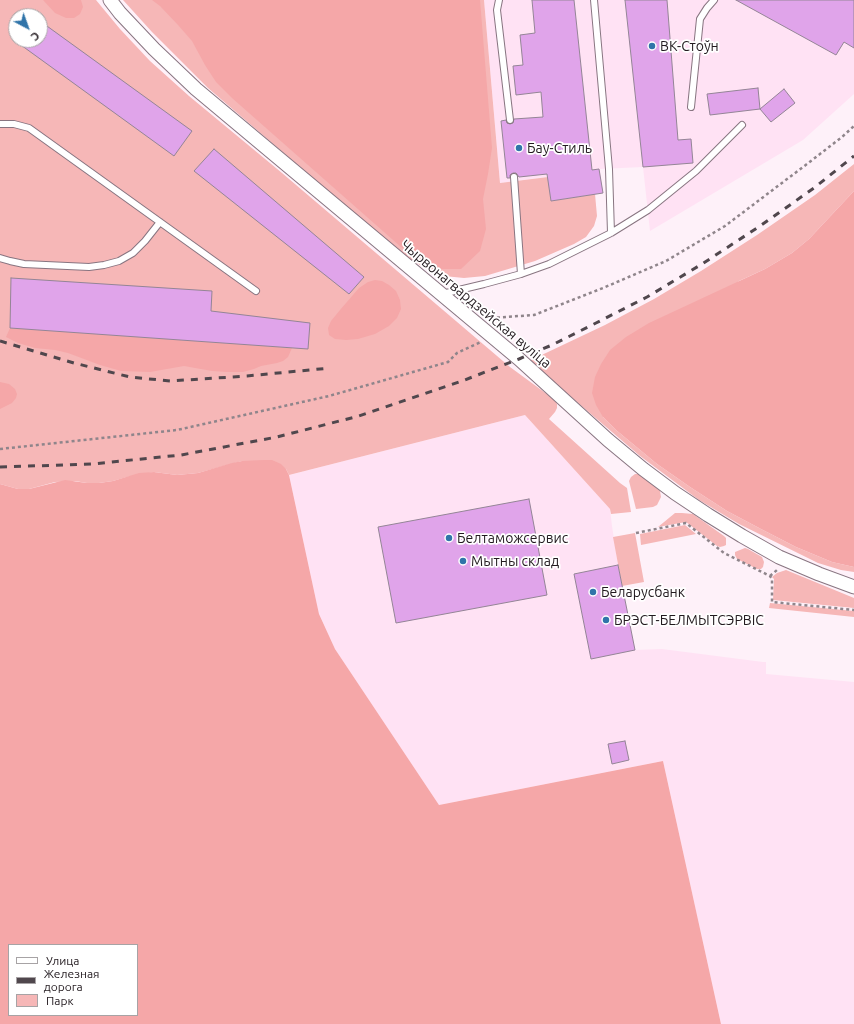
<!DOCTYPE html>
<html>
<head>
<meta charset="utf-8">
<style>
	body { margin:0 }
	#map { position:relative; width:854px; height:1024px; overflow:hidden; background:#fef1f9; font-family:Ubuntu,sans-serif }
	canvas { display:block }
	.legend { position:absolute; left:8px; top:944px; width:130px; height:72px; box-sizing:border-box; background:#fff; border:1px solid #a7a3a5; margin:0; padding:5px 7px; list-style:none; font-size:12px; color:#221a1f }
	.legend li { display:flex; align-items:center; gap:8px; height:20px }
	.legend b { width:20px; border:1px solid #a7a3a5 }
	.north { position:absolute; left:8px; top:8px; width:40px; height:40px; box-sizing:border-box; background:#fff; border:1px solid #a7a3a5; border-radius:50%; rotate:139deg; font-size:11px; font-weight:700; line-height:16px; text-align:center; color:#221a1f }
	.north::after { content:''; display:block; margin:auto; width:14px; height:18px; background:#3074a9; clip-path:polygon(50% 0,100% 100%,50% 72%,0 100%) }
</style>
</head>
<body>
<div id="map">
<canvas width="854" height="1024"></canvas>
<ul class="legend">
<li><b style="height:5px;background:#fff"></b>Улица</li>
<li><b style="height:5px;background:#50474d"></b>Железная дорога</li>
<li><b style="height:11px;background:#f6b7b7"></b>Парк</li>
</ul>
<div class="north">С</div>
</div>
<script>
const ctx = document.querySelector('canvas').getContext('2d');
ctx.lineJoin = 'round';
function fillPath(path, color) {
  ctx.fillStyle = color;
  ctx.fill(path, 'evenodd');
}
function poly(rows) {
  const path = new Path2D();
  for (const r of rows) {
    path.moveTo(r[0], r[1]);
    for (let i = 2; i < r.length; i += 2) path.lineTo(r[i], r[i + 1]);
  }
  return path;
}
function strokePath(path, color, width, dash) {
  ctx.strokeStyle = color;
  ctx.lineWidth = width;
  ctx.lineCap = dash ? 'butt' : 'round';
  ctx.setLineDash(dash || []);
  ctx.stroke(path);
}
function label(font, color, halo, rows, align = 'center') {
  ctx.font = font + ' Ubuntu,sans-serif';
  ctx.lineWidth = 3.5;
  ctx.setLineDash([]);
  ctx.textBaseline = 'middle';
  ctx.strokeStyle = halo;
  ctx.fillStyle = color;
  for (const [text, x, y, turn = 0] of rows) {
    ctx.save();
    ctx.translate(x, y);
    ctx.rotate((+turn || 0) * Math.PI / 180);
    ctx.textAlign = isNaN(turn) ? turn : align;
    if (halo) ctx.strokeText(text, 0, 0);
    ctx.fillText(text, 0, 0);
    ctx.restore();
  }
}
fillPath(poly([
	[484,0,854,0,854,94,803,140,650,231,643,167,600,169,603,193,551,201,547,177,500,183],
	[525,415,610,509,612,526,618,565,635,650,662,649,763,662,766,662,766,674,854,682,854,1024,721,1024,663,761,439,805,335,649,319,614,289,475]
]), '#ffe2f4');
fillPath(poly([
	[0,0,96,0,120,29,150,61,189,96,282,173,510,367,555,400,557,404,557,408,555,412,549,419,620,483,627,488,631,512,611,514,610,509,525,415,289,475,286,469,242,461,198,473,177,475,154,472,127,477,113,481,99,483,87,483,75,481,55,482,29,489,18,489,0,484],
	[16,16,40,16,40,40,16,40],
	[123,0,484,0,500,183,548,177,551,201,595,194,597,216,594,226,586,237,574,244,535,261,485,276,464,278,444,276,427,269,406,257,386,241,208,88,152,32],
	[854,164,854,191,809,239,792,253,765,269,739,281,603,417,616,430,657,464,690,487,727,511,761,529,796,547,832,562,854,567,854,572,841,570,818,563,739,524,699,500,640,456,529,361,605,325,654,299,701,271,757,235,815,195],
	[635,474,638,474,641,475,657,487,660,491,661,497,657,505,653,507,636,509,629,481,631,477],
	[675,513,682,513,693,514,724,536,726,538,726,545,724,546,720,547,717,546,686,522,658,527],
	[685,525,696,534,641,545,640,534],
	[635,533,644,582,622,586,613,537],
	[745,548,748,549,762,557,764,562,763,567,761,569,757,569,737,559,735,555,735,552],
	[786,570,854,598,854,608,773,600,774,579,772,577,777,573],
	[770,603,854,611,854,617,769,608]
]), '#f6b7b7');
fillPath(poly([
	[43,0,81,0,83,7,80,14,74,18,66,18,55,13],
	[152,0,480,0,492,148,488,174,483,199,486,229,480,251,461,269,441,269,427,263,401,247,232,98,216,82,205,65,192,41,178,25,160,6],
	[854,191,854,567,832,562,796,547,761,529,727,511,690,487,657,464,616,430,603,417,596,405,592,393,595,377,601,364,610,350,626,337,649,323,765,269,792,253,809,239],
	[375,280,382,281,389,285,396,291,400,300,401,309,397,318,389,326,375,334,358,339,346,340,335,339,329,335,328,328,331,321,340,310,359,288,368,282],
	[10,328,292,348,288,357,283,361,277,363,261,366,254,369,243,372,227,372,212,371,184,366,150,372,121,371,100,365,68,353,55,350,35,348,18,343,6,337],
	[0,382,9,384,15,389,17,394,16,398,12,403,0,409],
	[263,460,272,460,281,464,286,469,289,475,319,614,335,649,439,805,663,761,721,1024,0,1024,0,484,18,489,29,489,65,480,87,483,99,483,113,481,139,473,154,472,177,475,198,473,232,463,242,461],
	[9,945,137,945,137,1015,9,1015]
]), '#f5a7a8');
const building = poly([
	[532,0,574,0,592,170,599,169,603,193,551,201,547,174,519,177,516,173,513,173,510,175,510,178,507,178,501,121,506,120,507,123,510,124,513,123,514,119,543,117,541,92,516,95,513,66,523,65,520,35,535,33,532,0],
	[625,0,667,0,678,140,691,139,693,163,643,167,625,0],
	[736,0,854,0,854,48,844,42,836,55,736,0],
	[40,21,192,131,174,156,14,40,40,40,40,21],
	[758,88,760,109,710,115,707,94,758,88],
	[784,89,795,103,771,122,760,109,784,89],
	[214,149,364,277,349,294,194,171,214,149],
	[11,278,212,291,211,311,310,323,308,349,10,328,11,278],
	[529,499,547,595,396,623,378,527,529,499],
	[618,565,635,650,591,659,574,574,618,565],
	[625,741,629,760,612,764,608,744,625,741]
]);
fillPath(building, '#e0a4ea');
strokePath(building, '#948596', 1);
const service = poly([
	[499,0,497,10,510,120],
	[594,0,609,169,611,233],
	[691,107,700,19,707,8,714,0],
	[0,124,14,124,29,128,256,291],
	[514,177,521,274],
	[0,258,10,261,24,264,89,267,104,265,119,261,133,253,145,241,160,222],
	[442,294,484,284,521,274,549,264,611,233,648,210,696,171,742,125]
]);
const minor = poly([
	[110,0,120,13,154,49,196,89,519,359,608,440,643,469,675,493,708,515,742,536,779,557,819,574,854,587]
]);
strokePath(service, '#887581', 8);
strokePath(minor, '#887581', 15);
strokePath(poly([
	[491,318,534,315,603,288,666,261,725,226,807,164,842,137,854,126],
	[0,449,177,430,329,396,448,362,457,353,481,342],
	[636,533,686,523,724,553,770,576,772,579,772,602,854,610],
	[770,576,777,570]
]), '#8f858b', 2.5, [3, 3]);
strokePath(service, '#fff', 6);
strokePath(minor, '#fff', 13);
strokePath(poly([
	[0,341,74,363,130,377,170,381,247,376,330,368],
	[0,467,92,464,181,455,277,437,359,416,462,381,519,359,552,345,596,323,647,297,702,264,760,226,814,188,854,156]
]), '#50474d', 3, [7, 7]);
for (const [x, y, r, color] of [
	[652,46,4,"#3074a9"],
	[519,148,4,"#3074a9"],
	[449,538,4,"#3074a9"],
	[463,561,4,"#3074a9"],
	[593,592,4,"#3074a9"],
	[606,620,4,"#3074a9"]
]) {
  const dot = new Path2D();
  dot.arc(x, y, r, 0, 2 * Math.PI);
  ctx.fillStyle = color;
  ctx.fill(dot);
  strokePath(dot, '#fff', 1.5);
}
label('14px', '#221a1f', '#fff', [
	["ВК-Стоўн",660,46],
	["Бау-Стиль",527,148],
	["Белтаможсервис",457,538],
	["Мытны склад",471,561],
	["Беларусбанк",601,592],
	["БРЭСТ-БЕЛМЫТСЭРВІС",614,620]
], 'left');
label('14px', '#221a1f', '#fff', [
	["Чырвонагвардзейская вуліца",476,304,40]
]);
</script>
</body>
</html>
